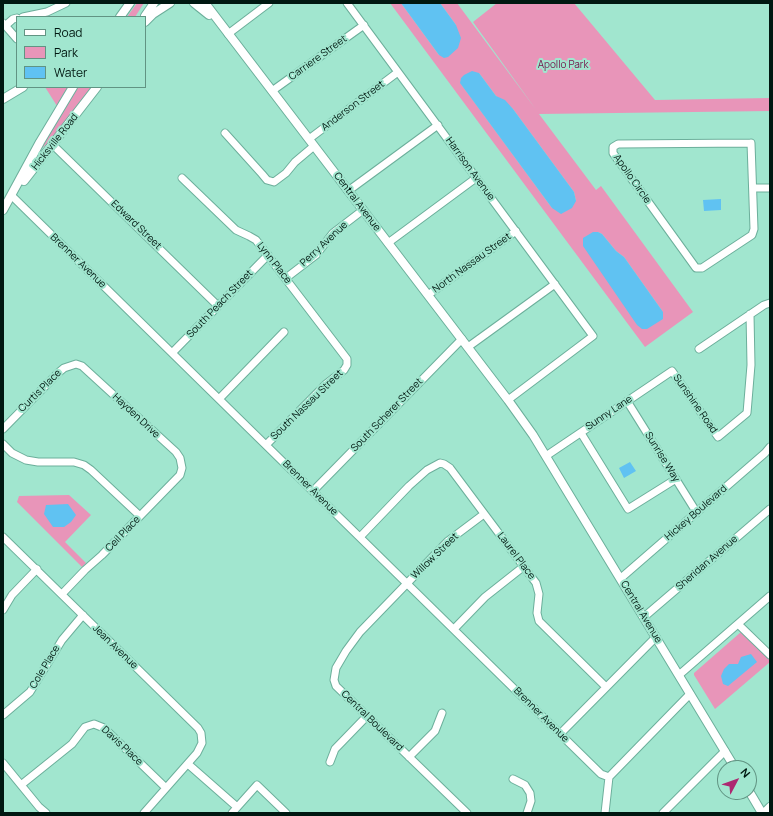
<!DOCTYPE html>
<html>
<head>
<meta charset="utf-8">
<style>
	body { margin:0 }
	#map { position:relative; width:773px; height:816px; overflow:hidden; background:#a1e6cf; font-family:Manrope,sans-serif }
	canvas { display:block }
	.frame { position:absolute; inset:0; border:4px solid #001811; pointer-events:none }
	.legend { position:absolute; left:16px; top:16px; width:130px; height:72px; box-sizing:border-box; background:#a1e6cf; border:1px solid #619483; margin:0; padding:5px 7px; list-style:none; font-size:12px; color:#001811 }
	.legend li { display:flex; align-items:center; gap:8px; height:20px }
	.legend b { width:20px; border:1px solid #619483 }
	.north { position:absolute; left:717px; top:760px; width:40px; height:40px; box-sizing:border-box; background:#a1e6cf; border:1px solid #619483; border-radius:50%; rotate:49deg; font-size:11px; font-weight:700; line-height:16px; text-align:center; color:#001811 }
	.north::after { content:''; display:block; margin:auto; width:14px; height:18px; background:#ad2871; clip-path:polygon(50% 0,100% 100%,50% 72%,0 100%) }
</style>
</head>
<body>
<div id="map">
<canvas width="773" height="816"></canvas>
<div class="frame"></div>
<ul class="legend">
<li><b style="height:5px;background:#fff"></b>Road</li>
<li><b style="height:11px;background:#e895b9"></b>Park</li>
<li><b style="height:11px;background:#60c2f2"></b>Water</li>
</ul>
<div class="north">N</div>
</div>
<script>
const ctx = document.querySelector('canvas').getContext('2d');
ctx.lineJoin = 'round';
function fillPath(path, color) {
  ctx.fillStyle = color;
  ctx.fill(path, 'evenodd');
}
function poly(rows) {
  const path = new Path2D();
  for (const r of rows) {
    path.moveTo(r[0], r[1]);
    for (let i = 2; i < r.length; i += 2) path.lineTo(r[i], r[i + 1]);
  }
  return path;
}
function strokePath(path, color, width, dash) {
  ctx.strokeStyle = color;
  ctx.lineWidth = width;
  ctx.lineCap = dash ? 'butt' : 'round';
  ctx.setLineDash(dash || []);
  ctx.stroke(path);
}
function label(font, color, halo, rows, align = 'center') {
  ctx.font = font + ' Manrope,sans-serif';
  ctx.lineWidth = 4;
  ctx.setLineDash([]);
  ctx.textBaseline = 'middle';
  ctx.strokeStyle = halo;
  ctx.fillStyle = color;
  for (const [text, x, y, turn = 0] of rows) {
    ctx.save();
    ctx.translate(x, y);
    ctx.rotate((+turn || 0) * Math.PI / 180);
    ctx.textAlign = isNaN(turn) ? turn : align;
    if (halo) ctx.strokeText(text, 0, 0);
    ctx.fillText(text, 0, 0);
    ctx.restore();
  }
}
fillPath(poly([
	[137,3,144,3,135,17,127,17],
	[390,3,401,3,439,55,456,25,440,3,457,3,537,111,473,22,497,3,574,3,655,100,770,98,770,111,539,114,596,190,601,186,693,312,645,347],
	[479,73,496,96,513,109,574,192,576,201,552,208,461,84,461,78],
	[593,232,598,232,602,234,616,251,624,257,663,312],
	[45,87,68,87,57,106],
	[78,87,93,87,56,135,39,151],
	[69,495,91,515,65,542,86,563,82,567,17,502,19,496],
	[741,632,770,659,770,662,715,709,694,675,694,673]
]), '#e895b9');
fillPath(poly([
	[401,3,440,3,456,25,461,38,458,48,448,57,444,58,439,55],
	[472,71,479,73,496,96,505,100,513,109,574,192,576,201,572,208,561,214,552,208,460,83,461,78,464,75],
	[721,199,721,210,704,211,703,200],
	[593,232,598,232,602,234,616,251,624,257,663,312,663,319,647,329,642,329,637,325,583,246,583,238],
	[630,462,636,471,624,478,619,468],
	[68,504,76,515,71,522,64,527,53,527,44,514,46,505],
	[751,654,757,662,728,686,723,684,721,676,724,669,729,664,738,664,741,657]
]), '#60c2f2');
const minor = poly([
	[347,3,593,336,508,400],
	[23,17,47,12,66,3],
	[3,23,17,39],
	[5,26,13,19,17,18],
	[228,34,269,3],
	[272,91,364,25],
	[225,133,262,174,267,180,274,182,286,173,295,162,314,146],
	[309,139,398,72],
	[751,143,754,229,752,235,702,268,696,268,613,153,613,147,618,144,751,143],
	[53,145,218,306],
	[182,178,236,230,249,236,256,240,347,359,347,365,344,370,326,384,266,445],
	[753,188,770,188],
	[348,191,438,125],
	[12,196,601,774,609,777],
	[388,243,476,178],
	[286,278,316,255,333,233,363,210],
	[428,295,516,231],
	[468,347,555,284],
	[699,349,764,305,770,303],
	[172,353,268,255],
	[219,399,284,332],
	[627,401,697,513],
	[3,429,58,373,64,368,76,364,82,366,176,452,180,458,182,468,180,475,102,555,85,570,62,594],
	[581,433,628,509,676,479],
	[3,444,12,453,26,460,38,462,74,462,84,465,91,470,140,516],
	[546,456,672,371,718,437,747,413,751,365,750,314],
	[313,491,462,339],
	[3,537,198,728,201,733,202,743,197,753,144,813],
	[360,537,409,486,427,470,440,463,444,464,450,468,536,583,539,594,537,613,539,621,606,687],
	[621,578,765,453,770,447],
	[3,610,12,595,37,569],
	[644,617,770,509],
	[738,624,770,655],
	[454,629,485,597,523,567],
	[679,675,770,596],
	[3,715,30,692,62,640,83,615],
	[560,734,656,637],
	[409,757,435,731,442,713],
	[330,762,335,749,367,716],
	[3,763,39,807,46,813],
	[188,764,237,807],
	[513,779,525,785,530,793,531,801,527,813],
	[21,785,72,744,85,727,94,724,104,728,166,788],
	[232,813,257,785,286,813],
	[467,813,336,686,334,680,336,668,346,651,360,632,448,541,484,514],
	[605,813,609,777,690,694],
	[663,813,725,751]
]);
const major = poly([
	[194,3,209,15],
	[205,3,508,400,533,435,735,768],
	[145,16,154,3],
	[120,17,130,3],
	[145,22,153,14,170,3],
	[3,99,23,87],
	[24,181,97,87],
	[3,210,40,142,73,87],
	[749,791,762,813],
	[764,813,770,807]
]);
strokePath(minor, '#6caf9b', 9);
strokePath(major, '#6caf9b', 10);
strokePath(minor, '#fff', 7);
strokePath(major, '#fff', 8);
label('10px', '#001811', '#a1e6cf', [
	["Carriere Street",318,58,-36],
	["Anderson Street",353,106,-37],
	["Hicksville Road",55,142,-52],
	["Harrison Avenue",470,169,54],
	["Apollo Circle",632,179,55],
	["Central Avenue",357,202,53],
	["Edward Street",136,225,44],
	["Perry Avenue",324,244,-43],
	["Brenner Avenue",78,261,44],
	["Lynn Place",274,263,52],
	["North Nassau Street",472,263,-36],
	["South Peach Street",220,304,-46],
	["Curtis Place",40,391,-45],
	["Sunshine Road",695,404,55],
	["South Nassau Street",307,405,-44],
	["Sunny Lane",609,413,-34],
	["South Scherer Street",387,415,-46],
	["Hayden Drive",136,416,43],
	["Sunrise Way",662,457,58],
	["Brenner Avenue",310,488,45],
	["Hickey Boulevard",696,513,-41],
	["Ceil Place",123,534,-46],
	["Willow Street",435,556,-44],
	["Laurel Place",516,556,53],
	["Sheridan Avenue",707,563,-41],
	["Central Avenue",641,612,59],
	["Jean Avenue",115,647,44],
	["Cole Place",45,667,-59],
	["Brenner Avenue",541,715,45],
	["Central Boulevard",372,721,44],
	["Davis Place",122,746,43]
]);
label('10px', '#741349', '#a1e6cf', [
	["Apollo Park",563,65]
]);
</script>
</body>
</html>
